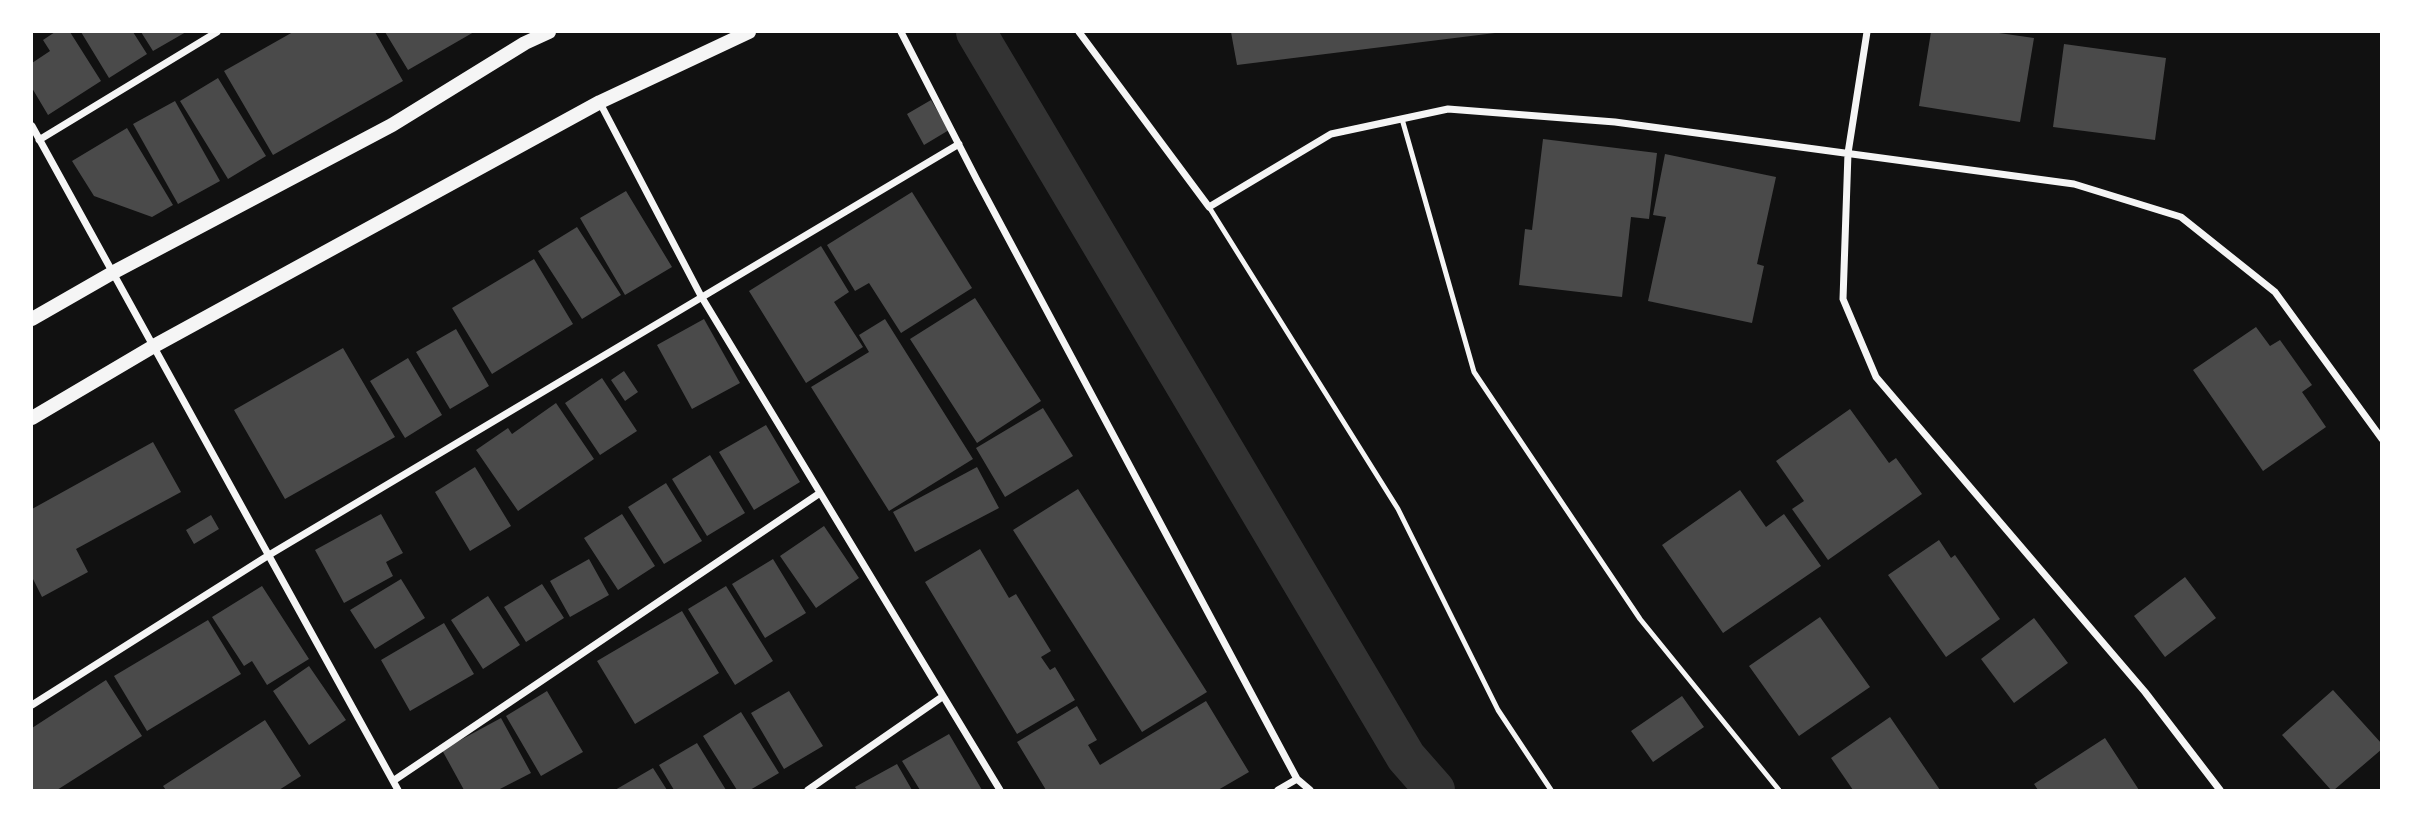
<!DOCTYPE html>
<html>
<head>
<meta charset="utf-8">
<style>
	body { margin:0 }
	#map { position:relative; width:2413px; height:822px; overflow:hidden; background:#111; font-family:"PT Sans",sans-serif }
	canvas { display:block }
	.frame { position:absolute; inset:0; border:33px solid #fff; pointer-events:none }
</style>
</head>
<body>
<div id="map">
<canvas width="2413" height="822"></canvas>
<div class="frame"></div>
</div>
<script>
const ctx = document.querySelector('canvas').getContext('2d');
ctx.lineJoin = 'round';
function poly(rows) {
  const path = new Path2D();
  for (const r of rows) {
    path.moveTo(r[0], r[1]);
    for (let i = 2; i < r.length; i += 2) path.lineTo(r[i], r[i + 1]);
  }
  return path;
}
function strokePath(path, color, width, dash) {
  ctx.strokeStyle = color;
  ctx.lineWidth = width;
  ctx.lineCap = dash ? 'butt' : 'round';
  ctx.setLineDash(dash || []);
  ctx.stroke(path);
}
function fillPath(path, color) {
  ctx.fillStyle = color;
  ctx.fill(path, 'evenodd');
}
strokePath(poly([
	[976,32,1406,757,1435,790]
]), '#333', 40);
fillPath(poly([
	[55,32,70,32,101,81,48,115,32,88,32,63,50,51,43,40],
	[81,32,133,32,147,54,109,78],
	[141,32,186,32,153,51],
	[293,32,375,32,403,81,273,155,224,71],
	[385,32,474,32,408,70],
	[1231,32,1495,32,1495,33,1237,65],
	[1931,32,1992,32,2034,38,2020,122,1919,106],
	[2064,44,2166,58,2155,140,2053,127],
	[218,78,266,156,228,179,180,101],
	[931,100,949,130,924,145,907,114],
	[175,101,220,181,178,204,133,124],
	[127,128,173,205,152,217,94,196,72,161],
	[1543,139,1657,153,1649,219,1631,217,1622,297,1519,285,1525,229,1532,230],
	[1665,154,1776,177,1757,264,1764,266,1752,323,1648,301,1666,217,1653,215],
	[626,191,672,267,625,295,580,218],
	[912,192,972,288,901,333,869,283,855,291,827,245],
	[577,227,621,295,582,319,538,251],
	[821,246,849,292,834,302,863,347,806,383,749,291],
	[534,259,573,324,492,374,452,308],
	[975,298,1041,401,977,443,910,339],
	[704,319,740,383,692,409,657,345],
	[885,319,973,459,889,511,811,387,869,352,859,335],
	[2256,327,2270,346,2280,340,2312,385,2302,392,2326,427,2263,471,2193,370],
	[456,329,489,386,450,409,416,352],
	[343,348,395,437,285,499,234,410],
	[408,358,442,415,405,438,370,381],
	[624,371,638,392,625,401,611,380],
	[602,378,637,431,600,455,565,403],
	[556,403,594,459,518,511,476,450,508,428,512,434],
	[1043,408,1073,456,1005,497,976,448],
	[1850,409,1889,463,1896,458,1922,494,1828,560,1792,509,1804,501,1776,461],
	[766,425,800,482,754,510,719,452],
	[153,442,181,492,76,549,88,572,42,597,32,577,32,509],
	[710,455,745,513,707,536,672,479],
	[475,467,511,526,470,551,435,492],
	[977,467,999,508,915,552,893,512],
	[666,483,702,541,664,564,628,507],
	[1078,489,1207,692,1142,732,1013,530],
	[1740,490,1766,527,1784,514,1821,566,1723,633,1662,545],
	[381,514,403,553,386,562,393,576,344,603,315,550],
	[622,514,655,566,618,590,584,538],
	[211,515,219,529,194,544,186,530],
	[824,526,859,578,816,608,780,556],
	[1939,540,1951,558,1955,555,2000,619,1946,657,1888,575],
	[980,549,1009,598,1016,594,1051,651,1041,657,1050,670,1055,667,1075,700,1017,734,925,582],
	[589,559,609,595,570,617,550,581],
	[773,559,806,613,765,638,732,584],
	[2185,577,2216,618,2165,657,2134,616],
	[401,579,425,618,375,649,350,610],
	[542,584,564,618,526,642,504,607],
	[262,586,309,659,267,685,252,661,244,666,212,617],
	[726,586,773,661,735,685,688,609],
	[488,596,520,645,483,669,451,620],
	[682,611,719,673,635,724,597,661],
	[1820,617,1870,687,1799,736,1749,666],
	[2034,618,2068,663,2014,703,1981,659],
	[208,620,241,674,147,731,114,676],
	[444,623,474,674,410,711,381,660],
	[309,666,346,720,309,745,273,691],
	[106,680,142,736,57,790,32,790,32,728],
	[2333,690,2382,744,2382,749,2334,790,2331,790,2282,735],
	[547,691,583,752,541,776,506,716],
	[789,691,823,746,784,769,751,713],
	[1682,696,1704,727,1653,762,1631,731],
	[1206,701,1249,772,1218,790,1046,790,1017,742,1077,706,1097,740,1088,745,1100,765],
	[741,712,779,773,750,790,737,790,703,736],
	[1890,717,1940,790,1853,790,1831,758],
	[501,718,531,773,498,790,464,790,442,750],
	[265,720,301,776,279,790,166,790,163,786],
	[949,734,982,790,920,790,902,761],
	[2105,738,2139,790,2038,790,2034,784],
	[697,743,726,790,674,790,659,765],
	[897,764,912,790,857,790,855,787],
	[653,768,667,790,615,790]
]), '#4a4a4a');
strokePath(poly([
	[1402,119,1474,372,1640,619,1779,790],
	[1209,207,1398,509,1498,710,1551,790]
]), '#f5f5f5', 5);
strokePath(poly([
	[901,32,977,180,1297,779,1310,790],
	[1079,32,1209,207,1331,134,1448,109,1615,122,2074,184,2181,217,2275,292,2382,439],
	[1867,32,1848,153,1843,299,1876,377,2145,692,2220,790],
	[600,103,701,296,1000,790],
	[32,126,398,790],
	[39,140,217,32],
	[32,705,269,555,959,144],
	[393,781,820,493],
	[808,790,942,697],
	[1278,790,1297,779]
]), '#f5f5f5', 7);
strokePath(poly([
	[32,319,114,272,392,125,525,43,549,32],
	[32,418,154,346,600,102,749,32]
]), '#f5f5f5', 14);
</script>
</body>
</html>
